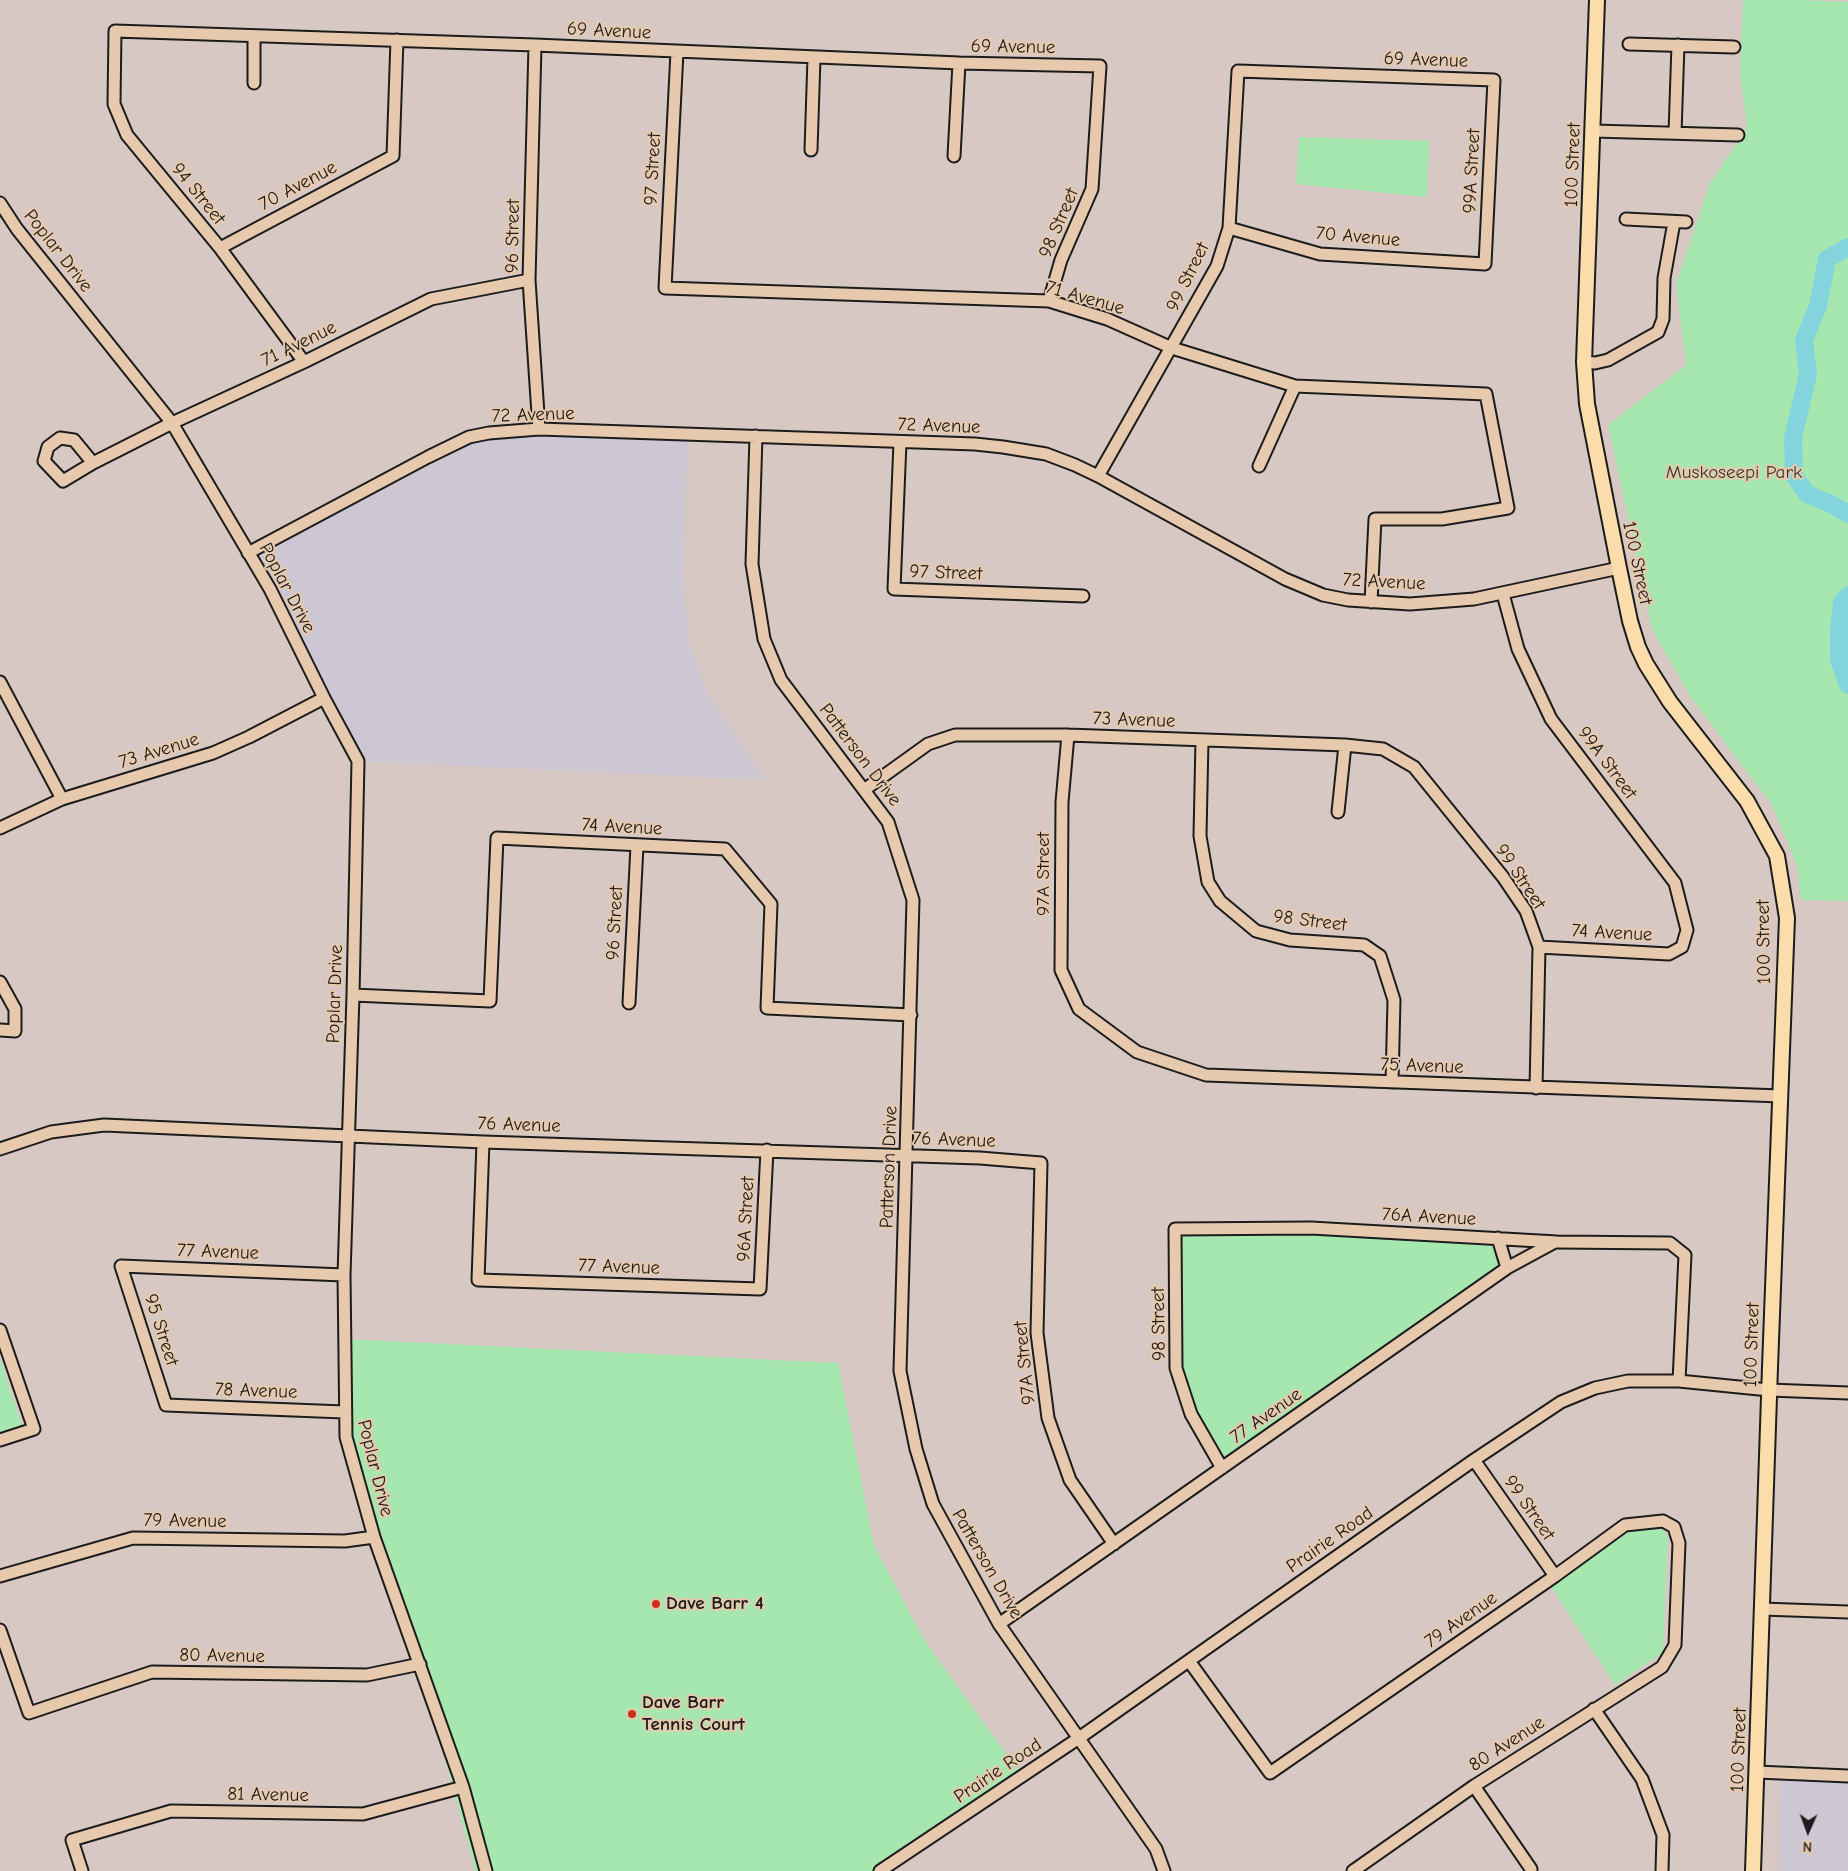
<!DOCTYPE html>
<html>
<head>
<meta charset="utf-8">
<style>
	body { margin:0 }
	#map { position:relative; width:1848px; height:1871px; overflow:hidden; background:#d7c8c3; font-family:"Comic Neue",sans-serif }
	canvas { display:block }
	.north { position:absolute; left:1783px; top:1806px; width:50px; height:50px; -webkit-text-stroke:4px #e7caae; paint-order:stroke; rotate:182deg; font-size:14px; font-weight:700; line-height:20px; text-align:center; color:#1c1c1c }
	.north::after { content:''; display:block; margin:auto; width:18px; height:22px; background:#1c1c1c; clip-path:polygon(50% 0,100% 100%,50% 72%,0 100%) }
</style>
</head>
<body>
<div id="map">
<canvas width="1848" height="1871"></canvas>
<div class="north">N</div>
</div>
<script>
const ctx = document.querySelector('canvas').getContext('2d');
ctx.lineJoin = 'round';
function fillPath(path, color) {
  ctx.fillStyle = color;
  ctx.fill(path, 'evenodd');
}
function poly(rows) {
  const path = new Path2D();
  for (const r of rows) {
    path.moveTo(r[0], r[1]);
    for (let i = 2; i < r.length; i += 2) path.lineTo(r[i], r[i + 1]);
  }
  return path;
}
function strokePath(path, color, width, dash) {
  ctx.strokeStyle = color;
  ctx.lineWidth = width;
  ctx.lineCap = dash ? 'butt' : 'round';
  ctx.setLineDash(dash || []);
  ctx.stroke(path);
}
function label(font, color, halo, rows, align = 'center') {
  ctx.font = font + ' "Comic Neue",sans-serif';
  ctx.lineWidth = 4;
  ctx.setLineDash([]);
  ctx.textBaseline = 'middle';
  ctx.strokeStyle = halo;
  ctx.fillStyle = color;
  for (const [text, x, y, turn = 0] of rows) {
    ctx.save();
    ctx.translate(x, y);
    ctx.rotate((+turn || 0) * Math.PI / 180);
    ctx.textAlign = isNaN(turn) ? turn : align;
    if (halo) ctx.strokeText(text, 0, 0);
    ctx.fillText(text, 0, 0);
    ctx.restore();
  }
}
fillPath(poly([
	[489,433,688,434,683,575,689,642,707,693,766,780,358,761,248,553],
	[1780,1773,1848,1776,1848,1871,1778,1871]
]), '#ccc7d2');
fillPath(poly([
	[1743,0,1801,0,1848,2,1848,901,1801,900,1797,866,1772,805,1690,696,1652,629,1608,425,1686,365,1676,284,1710,183,1747,128,1740,72],
	[1299,137,1429,141,1427,197,1296,184],
	[1175,1229,1498,1238,1507,1268,1222,1468,1176,1368],
	[344,1339,838,1363,874,1545,923,1638,1022,1776,880,1871,475,1871,420,1664,346,1437],
	[0,1358,22,1426,0,1433],
	[1656,1527,1663,1530,1668,1537,1663,1652,1615,1685,1550,1585,1626,1532,1640,1528]
]), '#a6e7b0');
strokePath(poly([
	[1848,247,1827,259,1818,306,1804,340,1808,374,1793,438,1794,475,1807,494,1831,504,1848,514],
	[1848,595,1842,602,1839,629,1839,659,1848,685]
]), '#83d4dc', 18);
const minor = poly([
	[1629,44,1734,47],
	[535,45,529,280,539,429],
	[677,52,665,288,1049,301,1107,319,1172,348,1295,386,1486,394,1508,508,1442,519,1375,519,1371,602],
	[254,83,254,36],
	[1593,131,1738,135],
	[1675,133,1678,45],
	[811,150,814,58],
	[954,156,959,63],
	[0,203,17,229,172,423,270,589,324,698,358,761,353,995,344,1275,346,1437,374,1537,463,1787,486,1871],
	[1626,219,1686,222],
	[220,248,393,156,397,40],
	[304,362,220,248,127,135,114,104,115,31,535,45,959,63,1100,66,1092,189,1061,260,1049,301],
	[1584,362,1595,363,1608,360,1658,332,1663,319,1664,278,1674,222],
	[756,436,752,564,764,639,781,680,888,822,913,900,900,1371,916,1449,933,1504,999,1624,1156,1849,1164,1871],
	[900,442,894,589,1083,596],
	[93,463,74,440,60,438,48,447,44,461,63,481,93,463,172,423,304,362,431,299,529,280],
	[1259,466,1295,386],
	[1098,476,1217,266,1229,228,1238,71,1494,80,1485,264,1320,254,1229,228],
	[248,553,428,457,469,437,489,433,539,429,975,444,1003,447,1046,454,1075,465,1098,476,1285,579,1323,595,1348,600,1410,604,1474,599,1619,568],
	[1503,594,1518,649,1551,719,1675,883,1687,930,1682,947,1669,954,1539,947],
	[0,682,62,799],
	[1068,735,1062,802,1061,970,1079,1009,1137,1052,1206,1075,1781,1096],
	[1202,740,1200,836,1208,882,1220,901,1256,931,1290,940,1364,945,1380,956,1394,1000,1392,1082],
	[864,790,928,744,955,735,1068,735,1345,745,1383,749,1414,767,1503,877,1526,911,1539,947,1536,1088],
	[1338,812,1345,745],
	[0,828,62,799,213,753,249,737,324,698],
	[0,982,15,1009,15,1031,0,1030],
	[353,995,490,1001,497,838,725,849,771,904,767,1008,911,1015],
	[629,1003,637,846],
	[483,1142,478,1280,760,1289,767,1150],
	[0,1149,51,1132,104,1125,483,1142,980,1158,1041,1163,1037,1333,1048,1418,1070,1480,1114,1544],
	[1498,1238,1507,1268],
	[344,1275,121,1266,166,1405,344,1412],
	[0,1330,34,1429,0,1440],
	[1474,1460,1555,1576],
	[1222,1468,1191,1414,1176,1368,1175,1229,1311,1228,1557,1242,1670,1243,1685,1255,1679,1381],
	[0,1576,133,1538,345,1541,374,1537],
	[1762,1609,1848,1612],
	[999,1624,1507,1268,1555,1242],
	[0,1630,29,1713,152,1672,367,1675,420,1664],
	[1189,1661,1270,1773,1555,1576,1625,1525,1663,1521,1674,1527,1679,1543,1675,1645,1662,1667,1474,1786,1353,1871],
	[1594,1709,1642,1779,1663,1835,1662,1871],
	[1757,1772,1848,1776],
	[1474,1786,1531,1869],
	[82,1871,72,1840,171,1811,363,1814,463,1787],
	[880,1871,1079,1738,1474,1460,1561,1402,1595,1388,1628,1381,1679,1381,1769,1390,1848,1393]
]);
const major = poly([
	[1597,0,1584,362,1587,404,1619,568,1630,621,1638,647,1646,664,1670,702,1747,801,1777,856,1787,918,1770,1367,1753,1871]
]);
strokePath(minor, '#1c1c1c', 15);
strokePath(major, '#1c1c1c', 18);
strokePath(minor, '#e7caae', 11);
strokePath(major, '#faddab', 14);
for (const [x, y, r, color] of [
	[656,1604,5,"#c8321e"],
	[632,1714,5,"#c8321e"]
]) {
  const dot = new Path2D();
  dot.arc(x, y, r, 0, 2 * Math.PI);
  ctx.fillStyle = color;
  ctx.fill(dot);
  strokePath(dot, '#e7caae', 2);
}
label('19px', '#1c1c1c', '#e7caae', [
	["69 Avenue",609,31,3],
	["69 Avenue",1013,47,1],
	["69 Avenue",1426,60,2],
	["100 Street",1573,165,-88],
	["97 Street",653,169,-87],
	["99A Street",1472,171,-87],
	["70 Avenue",298,186,-28],
	["94 Street",198,194,51],
	["98 Street",1059,223,-67],
	["96 Street",513,236,-89],
	["70 Avenue",1358,237,5],
	["Poplar Drive",58,251,52],
	["99 Street",1188,277,-64],
	["71 Avenue",1085,298,16],
	["71 Avenue",299,344,-26],
	["72 Avenue",533,415,-2],
	["72 Avenue",939,426,2],
	["100 Street",1637,563,78],
	["97 Street",946,573,2],
	["72 Avenue",1384,582,3],
	["Poplar Drive",287,588,62],
	["73 Avenue",1134,720,2],
	["73 Avenue",159,751,-17],
	["Patterson Drive",860,755,53],
	["99A Street",1607,763,53],
	["74 Avenue",622,827,3],
	["97A Street",1044,874,-90],
	["99 Street",1520,877,56],
	["98 Street",1310,921,7],
	["96 Street",615,923,-87],
	["74 Avenue",1612,933,3],
	["100 Street",1764,942,-91],
	["Poplar Drive",335,994,-88],
	["75 Avenue",1422,1066,2],
	["76 Avenue",519,1125,2],
	["76 Avenue",954,1140,2],
	["Patterson Drive",889,1167,-88],
	["76A Avenue",1429,1217,3],
	["96A Street",746,1219,-87],
	["77 Avenue",218,1252,2],
	["77 Avenue",619,1267,2],
	["98 Street",1159,1324,-91],
	["95 Street",161,1330,72],
	["100 Street",1752,1345,-88],
	["97A Street",1025,1363,-96],
	["78 Avenue",256,1391,2],
	["77 Avenue",1266,1416,-35],
	["Poplar Drive",375,1468,76],
	["99 Street",1529,1508,55],
	["79 Avenue",185,1521,1],
	["Prairie Road",1330,1540,-35],
	["Patterson Drive",987,1564,60],
	["79 Avenue",1461,1620,-35],
	["80 Avenue",222,1656,1],
	["80 Avenue",1507,1744,-33],
	["100 Street",1739,1750,-88],
	["Prairie Road",998,1771,-34],
	["81 Avenue",268,1795,1]
]);
label('19px', '#313a32', '#e7caae', [
	["Muskoseepi Park",1734,473]
]);
label('bold 19px', '#1c1c1c', '#e7caae', [
	["Dave Barr 4",666,1604],
	["Dave Barr",642,1703],
	["Tennis Court",642,1725]
], 'left');
</script>
</body>
</html>
